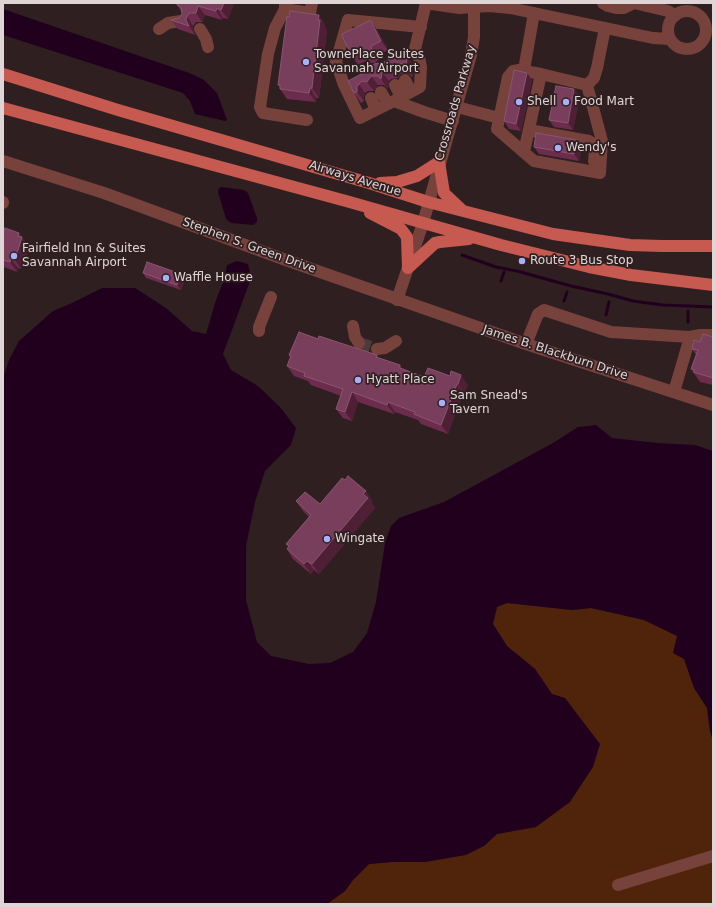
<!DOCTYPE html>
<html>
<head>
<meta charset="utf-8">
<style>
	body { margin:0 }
	#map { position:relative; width:716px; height:907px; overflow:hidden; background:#2f1f21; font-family:"DejaVu Sans",sans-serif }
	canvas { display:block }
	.frame { position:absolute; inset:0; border:4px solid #e0d5d6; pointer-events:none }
</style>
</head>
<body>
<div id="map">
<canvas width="716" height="907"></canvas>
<div class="frame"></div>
</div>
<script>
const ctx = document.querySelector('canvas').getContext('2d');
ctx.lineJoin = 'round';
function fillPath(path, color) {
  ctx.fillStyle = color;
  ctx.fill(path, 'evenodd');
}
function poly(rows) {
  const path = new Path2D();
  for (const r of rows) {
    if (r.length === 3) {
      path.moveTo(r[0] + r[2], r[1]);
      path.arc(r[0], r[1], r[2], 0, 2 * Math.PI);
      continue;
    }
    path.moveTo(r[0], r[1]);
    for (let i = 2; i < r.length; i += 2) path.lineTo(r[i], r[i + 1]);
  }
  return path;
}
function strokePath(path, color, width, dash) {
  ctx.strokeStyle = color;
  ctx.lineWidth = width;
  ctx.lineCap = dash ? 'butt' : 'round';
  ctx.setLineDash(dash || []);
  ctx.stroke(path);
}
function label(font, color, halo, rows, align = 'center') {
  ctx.font = font + ' "DejaVu Sans",sans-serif';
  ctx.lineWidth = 3.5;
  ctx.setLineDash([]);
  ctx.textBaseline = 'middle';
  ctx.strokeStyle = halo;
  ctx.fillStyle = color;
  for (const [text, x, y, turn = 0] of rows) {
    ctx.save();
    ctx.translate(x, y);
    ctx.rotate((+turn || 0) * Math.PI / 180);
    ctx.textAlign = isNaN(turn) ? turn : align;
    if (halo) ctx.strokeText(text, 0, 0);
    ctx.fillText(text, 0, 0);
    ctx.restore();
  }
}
fillPath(poly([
	[507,603,572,610,591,608,644,620,678,636,694,688,707,708,710,731,713,741,713,904,327,904,345,891,353,880,369,864,392,862,425,862,439,859,484,846,497,834,536,827,565,699,552,694,535,669,507,646,493,624,497,607]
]), '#50230b');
fillPath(poly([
	[3,9,192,74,204,80,217,93,227,120,225,121,195,114,190,101,183,93,3,35],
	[222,187,244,190,248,193,257,218,257,222,253,225,231,223,226,219,218,192,219,188],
	[237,261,248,264,250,272,249,284,223,354,231,370,258,386,280,407,296,428,291,445,265,471,255,502,246,546,246,600,257,642,271,656,309,664,330,663,353,652,367,633,376,602,385,543,391,526,399,518,444,502,553,443,578,427,596,425,612,438,658,443,695,445,713,451,713,741,710,731,707,708,694,688,684,659,673,653,677,636,644,620,591,608,572,610,507,603,497,607,493,624,507,646,535,669,552,694,565,698,600,744,593,767,570,802,536,827,497,834,484,846,466,855,425,862,392,862,369,864,353,880,345,891,327,904,3,904,3,378,9,360,19,341,53,311,72,303,102,288,135,288,166,308,192,331,206,334,215,303,225,277,227,265]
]), '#21001d');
strokePath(poly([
	[462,255,496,267,517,271,571,286,608,294,633,301,663,305,713,307],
	[501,281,504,272],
	[564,301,567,292],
	[606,315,609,302],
	[688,322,688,311]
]), '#21001d', 3);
strokePath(poly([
	[359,343,377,349]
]), '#4a3a3c', 12, [12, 6]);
strokePath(poly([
	[285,3,285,9,275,28,268,54,260,107,263,113,307,120],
	[425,3,459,8,489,6,510,8,653,38,669,39],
	[426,3,415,49,419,57,421,67,420,87,394,101,424,112,453,121],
	[603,3,608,6,616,8,624,8,634,3,668,11,675,16],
	[285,9,310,13,312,3],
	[687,30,19],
	[159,29,168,23,181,21],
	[200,29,206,39,208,47],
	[519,70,541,74,587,85,602,141,600,173,534,161,497,129,508,77,513,71,519,70],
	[524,70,534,13],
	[405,80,411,92],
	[395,85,401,97],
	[587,85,594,78,597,68,605,28],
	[381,92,388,104],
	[371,98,376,110],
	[394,101,360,118,344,85,336,62,348,20,421,27],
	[457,107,499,118],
	[529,130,589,141,594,145,595,151,594,161],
	[524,152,541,74],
	[3,161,104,193,283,259,526,344,713,405],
	[3,203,3,202],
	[397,300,423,223,471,55,474,37,474,3],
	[353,326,355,337,359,343],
	[259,331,259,327,271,297],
	[526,344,538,314,544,310,611,332,690,337,700,335,713,335],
	[377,349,385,348,396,341],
	[674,392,690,337],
	[618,885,713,856]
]), '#77413c', 12);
strokePath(poly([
	[3,74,118,110,369,183,428,202,553,234,630,245,662,246,713,246],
	[3,108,346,201,501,245,589,267,631,275,713,285],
	[380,183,397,182,417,176,439,162,444,193,462,210],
	[370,213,401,229,407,237,408,268],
	[408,268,435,243,440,242,469,239]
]), '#c75a50', 12);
fillPath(poly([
	[234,3,228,19,223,18,222,20,205,15,202,22,196,22,193,26,193,30,195,35,178,29,171,20,179,18,182,14,181,11,177,5],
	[371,21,377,30,388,50,377,56,379,59,375,63,371,63,368,60,358,65,352,56],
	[325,24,325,27,327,30,319,98,316,98,316,102,287,99,280,89,280,87,278,85],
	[411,61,413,68,413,76,412,77,409,74,405,73,401,74,398,78,391,79,389,81,388,89,384,85,378,85,374,91,368,91,365,93,364,97,364,101,361,103,354,93,348,81,380,64],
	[527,73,532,80,521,131,509,129,504,121],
	[574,89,580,97,573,130,554,127,549,120],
	[577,140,582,147,579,161,539,154,534,147],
	[3,229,19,233,29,247,21,269,18,268,17,272,4,267,3,266],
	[143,273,185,279,181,290,146,278],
	[713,337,713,385,700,382,691,369,696,355,692,349,700,342],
	[318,339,377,355,378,358,403,369,424,377,468,385,464,394,463,393,448,434,421,424,418,420,395,412,394,414,358,402,352,421,343,418,336,409,341,396,311,385,308,381,294,376,287,366,290,357,289,355],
	[345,480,366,491,372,501,371,502,375,508,319,574,314,570,311,574,293,559,287,549,289,547,286,544,309,517,303,511,296,501,320,504]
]), '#6d2c4d');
fillPath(poly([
	[224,3,234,3,228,19,221,10],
	[198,6,205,15,202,22,196,13],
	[217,8,223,18,222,20,216,11],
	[319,15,325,24,325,27,327,30,319,98,312,88],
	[187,16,193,26,193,30,195,35,189,26,186,20],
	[371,21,377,30,388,50,381,41],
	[404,52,411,61,413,68,413,76,406,66],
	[395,64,401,74,398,78,391,69],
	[382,72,389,81,388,89,381,79],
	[527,73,532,80,521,131,516,124],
	[371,76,378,85,374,91,367,82],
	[359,84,365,93,364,97,364,101,357,92,357,87],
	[310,88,316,98,316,102,309,93],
	[574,89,580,97,573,130,568,123],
	[577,140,582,147,579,161,574,154],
	[19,233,29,247,21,269,15,260,18,236],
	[11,259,18,268,17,272,10,262],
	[181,274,185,279,181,290,177,285],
	[461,375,468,385,464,394,458,384],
	[457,384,463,393,448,434,441,425],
	[352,392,358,402,352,421,345,412],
	[388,402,395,412,394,414,387,405],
	[366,491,372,501,371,502,375,508,319,574,312,564],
	[307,561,314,570,311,574,304,564]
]), '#4f1f35');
const building = poly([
	[177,3,224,3,221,10,217,8,216,11,198,6,196,13,190,13,187,16,186,20,189,26,171,20,179,18,182,14,181,7,177,5,177,3],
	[290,11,319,15,318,20,320,20,312,88,310,88,309,93,280,89,280,85,278,85,287,16,289,17,290,11],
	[369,21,371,21,381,41,371,46,372,50,369,53,364,54,362,50,352,56,342,36,342,34,369,21],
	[404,52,407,58,406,66,405,67,402,64,398,63,395,64,391,69,385,69,382,72,381,79,378,76,371,76,367,82,362,81,359,84,357,87,357,92,354,93,348,81,371,69,371,67,374,64,379,63,380,64,404,52],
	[514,70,527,73,516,124,504,121,514,70],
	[556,86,574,89,568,123,549,120,556,86],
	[536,133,577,140,574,154,534,147,536,133],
	[5,228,19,233,18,236,22,237,15,260,11,259,10,262,3,260,3,229,5,230,5,228],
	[147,262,181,274,177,285,143,273,147,262],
	[299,332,318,339,319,336,377,355,376,357,400,365,400,368,424,377,428,368,450,376,451,371,461,375,458,384,457,384,441,425,414,414,415,412,412,411,388,402,387,405,352,392,345,412,336,409,343,389,304,376,305,373,287,366,291,356,289,355,299,332],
	[703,334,713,337,713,378,693,372,695,370,691,369,698,350,692,349,694,340,700,342,703,334],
	[348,476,366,491,363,494,368,498,312,564,307,561,304,564,287,549,289,546,286,544,311,515,296,501,305,492,320,504,342,478,345,480,348,476]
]);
fillPath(building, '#793e5c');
strokePath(building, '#89566f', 1);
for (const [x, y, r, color] of [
	[306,62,4,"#a8b0fc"],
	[519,102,4,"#a8b0fc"],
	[566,102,4,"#a8b0fc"],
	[558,148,4,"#a8b0fc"],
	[14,256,4,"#a8b0fc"],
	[522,261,4,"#a8b0fc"],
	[166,278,4,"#a8b0fc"],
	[358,380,4,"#a8b0fc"],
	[442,403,4,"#a8b0fc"],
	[327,539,4,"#a8b0fc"]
]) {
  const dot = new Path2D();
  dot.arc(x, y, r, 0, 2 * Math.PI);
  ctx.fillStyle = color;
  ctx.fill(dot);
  strokePath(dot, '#2f1f21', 1.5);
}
label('12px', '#e0d5d6', '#2f1f21', [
	["TownePlace Suites",314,55],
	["Savannah Airport",314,69],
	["Shell",527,102],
	["Food Mart",574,102],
	["Wendy's",566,148],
	["Fairfield Inn & Suites",22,249],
	["Savannah Airport",22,263],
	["Route 3 Bus Stop",530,261],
	["Waffle House",174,278],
	["Hyatt Place",366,380],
	["Sam Snead's",450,396],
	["Tavern",450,410],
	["Wingate",335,539]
], 'left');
label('12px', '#e0d5d6', '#2f1f21', [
	["Crossroads Parkway",456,103,-74],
	["Airways Avenue",355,179,17],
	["Stephen S. Green Drive",249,246,20],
	["James B. Blackburn Drive",555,353,18]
]);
</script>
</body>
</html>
